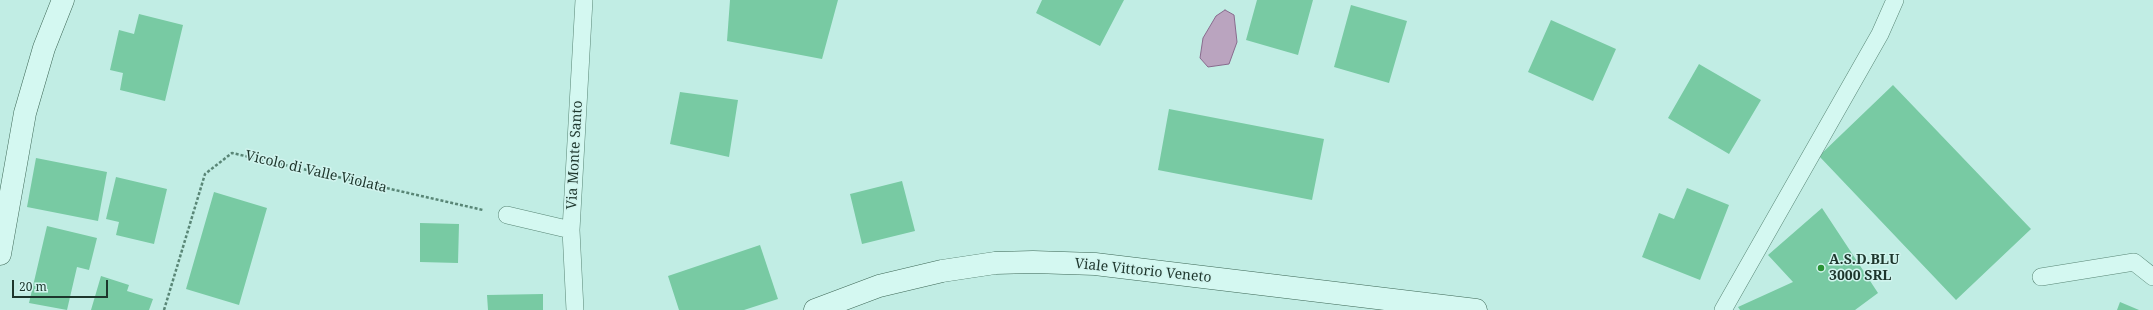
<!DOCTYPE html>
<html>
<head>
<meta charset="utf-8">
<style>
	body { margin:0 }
	#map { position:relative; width:2153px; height:310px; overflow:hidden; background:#c1ede4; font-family:"Noto Serif",serif }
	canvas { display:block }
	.scale { position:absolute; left:12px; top:280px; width:96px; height:18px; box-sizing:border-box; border:2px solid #1d362c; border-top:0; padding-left:5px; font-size:12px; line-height:14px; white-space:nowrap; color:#1d362c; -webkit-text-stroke:3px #d1f4ee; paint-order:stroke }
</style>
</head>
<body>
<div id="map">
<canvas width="2153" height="310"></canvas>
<div class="scale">20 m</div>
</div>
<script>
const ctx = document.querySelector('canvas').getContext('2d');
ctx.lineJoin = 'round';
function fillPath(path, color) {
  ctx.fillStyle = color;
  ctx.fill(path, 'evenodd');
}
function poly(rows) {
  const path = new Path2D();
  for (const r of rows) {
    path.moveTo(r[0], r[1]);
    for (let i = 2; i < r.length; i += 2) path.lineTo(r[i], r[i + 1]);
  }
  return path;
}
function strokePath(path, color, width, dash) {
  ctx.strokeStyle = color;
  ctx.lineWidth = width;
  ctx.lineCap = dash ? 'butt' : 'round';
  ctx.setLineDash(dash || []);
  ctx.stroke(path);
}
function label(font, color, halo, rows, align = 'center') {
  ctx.font = font + ' "Noto Serif",serif';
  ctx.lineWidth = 3;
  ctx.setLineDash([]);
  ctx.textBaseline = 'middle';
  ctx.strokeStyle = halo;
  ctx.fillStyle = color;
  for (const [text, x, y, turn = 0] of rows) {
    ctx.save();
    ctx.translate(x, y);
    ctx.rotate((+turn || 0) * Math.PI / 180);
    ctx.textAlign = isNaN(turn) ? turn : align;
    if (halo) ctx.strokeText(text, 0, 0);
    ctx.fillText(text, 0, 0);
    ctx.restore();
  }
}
const water = poly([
	[1225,10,1234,15,1237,42,1229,64,1208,67,1200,58,1203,38,1216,16,1225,10]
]);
fillPath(water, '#baa4bf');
strokePath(water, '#886b8d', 1);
fillPath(poly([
	[730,0,838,0,822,59,727,41],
	[1042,0,1124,0,1100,46,1036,13],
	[1257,0,1313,0,1298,55,1246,40],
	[1351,5,1407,21,1389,83,1334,67],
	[139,14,183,25,165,101,120,90,123,73,110,70,119,30,134,34],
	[1551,20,1616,49,1593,101,1528,72],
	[1699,64,1761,100,1729,154,1668,118],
	[1893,85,2031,229,1956,300,1819,156],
	[680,92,738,100,729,157,670,144],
	[1169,109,1324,139,1312,200,1158,170],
	[36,158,107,172,98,221,27,207],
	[116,177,167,189,154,244,116,235,119,222,106,219],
	[902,181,915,231,862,244,850,194],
	[1687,188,1729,205,1700,280,1642,257,1659,213,1674,219],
	[214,192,267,208,239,305,186,289],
	[1822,208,1878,293,1855,310,1740,310,1738,307,1793,282,1768,255],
	[420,223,459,224,458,263,420,262],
	[47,226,97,238,89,270,77,267,67,310,29,303],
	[760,245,778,299,744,310,679,310,668,276],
	[101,276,129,285,127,291,153,299,149,310,91,310],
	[543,294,543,310,488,310,487,295],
	[2120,302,2139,310,2117,310]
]), '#78caa3');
const service = poly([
	[507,215,571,230],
	[2041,277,2134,262,2153,277],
	[575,310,571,230,584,0],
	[1723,310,1880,34,1895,0]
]);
const secondary = poly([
	[0,254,25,113,44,48,63,0],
	[815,310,879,286,942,271,995,263,1033,262,1095,264,1476,310]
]);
strokePath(service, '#598676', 18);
strokePath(secondary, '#3d6756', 23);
strokePath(poly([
	[164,310,205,174,232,153,483,210]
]), '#598676', 2.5, [3, 2]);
strokePath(service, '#d4f8f1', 17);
strokePath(secondary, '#d4f8f1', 22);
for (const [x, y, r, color] of [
	[1821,268,4,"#2b9335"]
]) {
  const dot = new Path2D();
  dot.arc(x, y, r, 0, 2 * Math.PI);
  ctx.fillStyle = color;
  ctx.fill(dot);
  strokePath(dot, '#d1f4ee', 1.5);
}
label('14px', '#1d362c', '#d1f4ee', [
	["Via Monte Santo",575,155,-87],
	["Vicolo di Valle Violata",316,172,13],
	["Viale Vittorio Veneto",1143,271,6]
]);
label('bold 14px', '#1d362c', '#d1f4ee', [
	["A.S.D.BLU",1829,260],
	["3000 SRL",1829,276]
], 'left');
</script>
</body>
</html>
